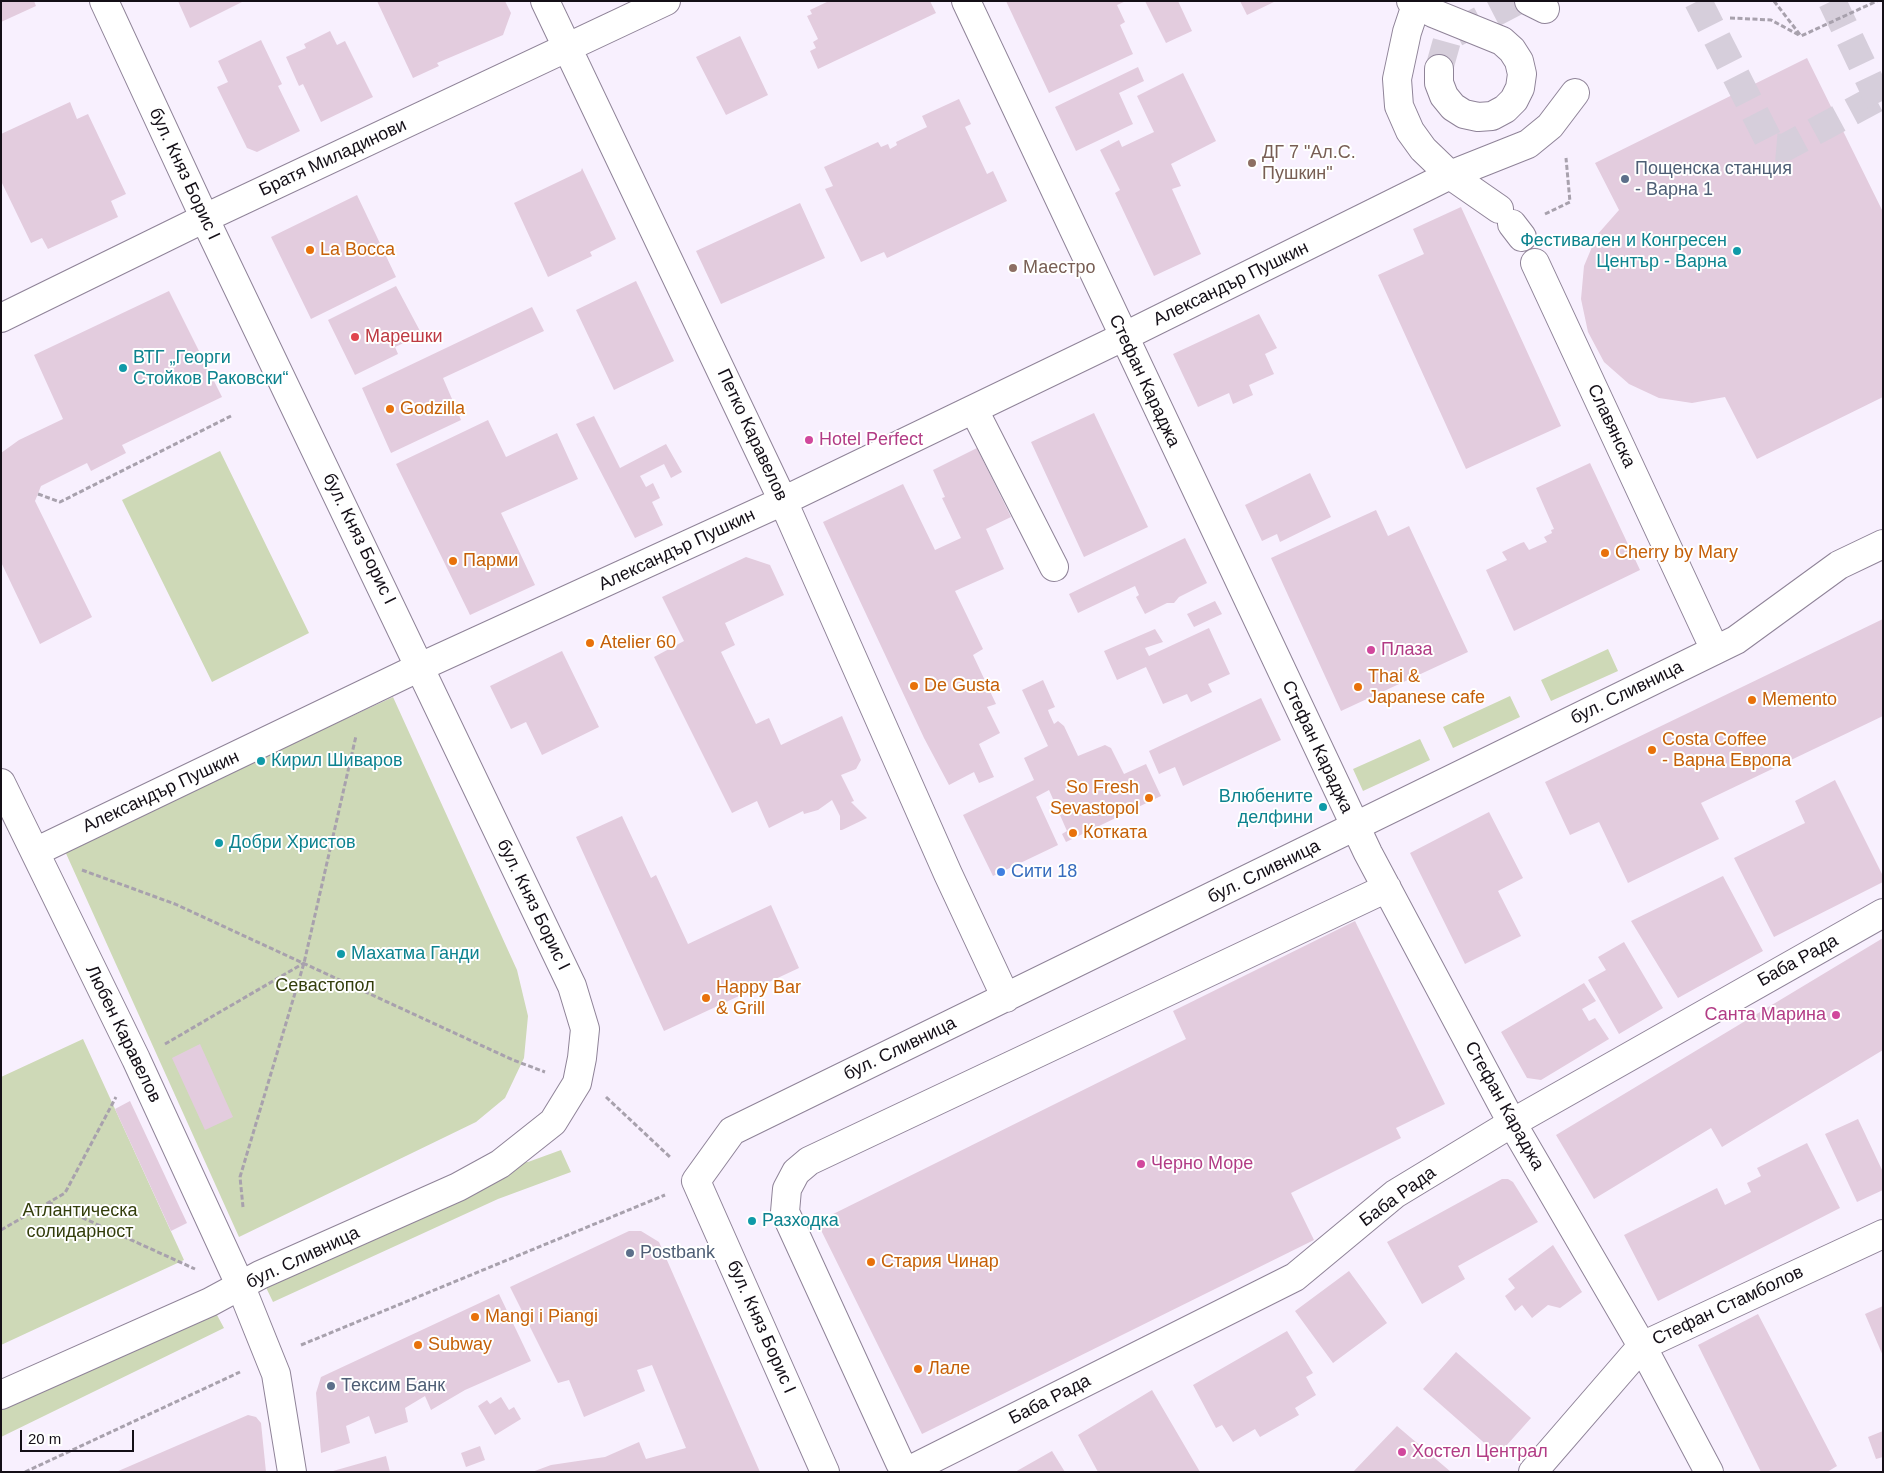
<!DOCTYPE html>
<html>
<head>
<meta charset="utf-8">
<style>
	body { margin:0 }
	#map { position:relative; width:1884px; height:1473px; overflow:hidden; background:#f8f0fe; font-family:Helvetica,sans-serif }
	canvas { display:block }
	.frame { position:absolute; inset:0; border:2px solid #140f17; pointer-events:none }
	.scale { position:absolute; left:20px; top:1430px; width:114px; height:22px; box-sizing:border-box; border:2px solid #140f17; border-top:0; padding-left:6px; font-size:15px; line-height:18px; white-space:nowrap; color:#140f17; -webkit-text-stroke:4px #fff; paint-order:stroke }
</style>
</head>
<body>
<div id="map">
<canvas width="1884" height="1473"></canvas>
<div class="frame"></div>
<div class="scale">20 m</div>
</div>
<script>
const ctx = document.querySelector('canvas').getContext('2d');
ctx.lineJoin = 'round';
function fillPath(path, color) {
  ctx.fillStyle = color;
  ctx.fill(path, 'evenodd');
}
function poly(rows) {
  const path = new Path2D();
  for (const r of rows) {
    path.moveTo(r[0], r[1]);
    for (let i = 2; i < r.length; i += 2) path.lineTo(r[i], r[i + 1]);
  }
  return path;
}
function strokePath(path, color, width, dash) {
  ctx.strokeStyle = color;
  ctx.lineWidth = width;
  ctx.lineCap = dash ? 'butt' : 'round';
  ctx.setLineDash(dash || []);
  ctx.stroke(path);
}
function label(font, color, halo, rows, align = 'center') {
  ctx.font = font + ' Helvetica,sans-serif';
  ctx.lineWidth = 4;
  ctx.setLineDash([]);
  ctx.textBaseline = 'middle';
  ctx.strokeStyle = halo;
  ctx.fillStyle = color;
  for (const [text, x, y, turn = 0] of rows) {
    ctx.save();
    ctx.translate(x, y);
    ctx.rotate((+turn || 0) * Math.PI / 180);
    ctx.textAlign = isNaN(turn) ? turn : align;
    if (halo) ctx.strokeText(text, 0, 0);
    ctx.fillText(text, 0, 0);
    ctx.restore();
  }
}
fillPath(poly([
	[220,451,309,633,212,682,122,500],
	[1608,649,1618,671,1551,701,1541,680],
	[1510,696,1520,717,1453,748,1443,727],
	[393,697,517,970,528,1016,524,1058,505,1098,476,1122,239,1237,64,849],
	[1420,739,1430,760,1363,791,1353,769],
	[83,1039,184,1260,1,1345,1,1077],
	[561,1150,571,1172,498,1199,273,1302,260,1275,500,1164,528,1162],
	[210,1302,224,1328,1,1437,1,1395]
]), '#ced9b7');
fillPath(poly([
	[1,1,34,1,36,6,1,22],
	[178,1,244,1,190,28],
	[377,1,505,1,511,13,503,35,437,63,439,66,413,78],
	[829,1,930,1,936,13,818,69,810,51,816,48,813,42,818,39,807,16,812,14,810,10],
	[1006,1,1126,1,1117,5,1125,22,1120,25,1133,54,1049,93],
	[1145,1,1178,1,1192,31,1166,43],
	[1240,1,1276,1,1247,15],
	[330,31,337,45,345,41,373,97,321,122,303,84,299,86,286,57,306,48,304,44],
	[740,36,768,95,726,115,696,57],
	[261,40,282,84,278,86,300,131,257,152,247,148,217,87,228,82,218,61],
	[1807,58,1883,212,1883,397,1757,459,1725,397,1692,403,1659,398,1629,384,1604,362,1588,332,1581,299,1584,266,1597,235,1619,210,1595,163],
	[1138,67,1144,81,1119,93,1133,124,1076,151,1055,107],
	[1183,73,1216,141,1171,164,1181,186,1172,189,1201,254,1154,276,1115,193,1120,190,1100,150,1119,140,1122,147,1154,132,1137,96],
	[959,99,971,124,965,127,987,174,993,171,1007,201,887,258,884,252,861,262,825,189,833,186,824,167,878,142,881,147,888,144,890,149,897,145,896,142,927,127,922,116],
	[70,102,77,119,88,114,126,194,111,201,118,217,48,249,42,238,31,243,1,181,1,134],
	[582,168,616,239,590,252,592,256,548,277,514,203,581,171],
	[357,195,396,277,311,319,271,237],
	[800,203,825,258,721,304,696,251],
	[1461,207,1561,426,1466,469,1378,275,1424,254,1413,229],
	[636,281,674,361,614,390,576,310],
	[396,286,420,331,405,339,406,342,395,347,398,354,355,375,328,320],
	[169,291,222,397,122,445,126,453,91,471,87,463,41,486,35,501,92,617,40,644,1,562,1,453,19,440,63,419,34,355],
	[532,307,544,331,443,378,461,420,391,453,362,388],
	[1259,314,1277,348,1265,354,1274,374,1249,385,1253,395,1233,404,1229,393,1198,407,1173,354],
	[1094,413,1148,527,1084,557,1031,442],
	[594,416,620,468,666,444,682,472,671,478,664,464,640,476,646,487,653,483,660,498,652,502,663,525,635,538,576,424],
	[488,420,506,457,557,433,578,479,501,513,535,585,470,615,396,464],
	[977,448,1011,517,986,529,1004,569,955,591,983,649,973,655,996,704,987,707,1000,733,979,744,994,777,979,783,974,772,949,785,924,738,823,522,903,484,935,550,961,538,942,498,945,497,933,470],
	[1590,463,1640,570,1514,631,1486,570,1507,560,1502,552,1521,543,1524,542,1529,550,1547,542,1544,537,1552,533,1551,530,1554,529,1536,488],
	[1310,473,1331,517,1280,542,1277,534,1262,541,1245,505],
	[1376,510,1388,536,1409,526,1468,652,1341,711,1271,558],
	[1185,538,1207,583,1179,597,1174,603,1167,603,1145,614,1136,597,1139,595,1135,586,1078,613,1069,594],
	[746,557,770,565,784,595,725,623,735,645,721,652,756,724,769,718,781,745,842,716,861,760,856,769,841,775,854,801,851,802,867,818,842,830,840,830,840,816,832,800,818,810,804,814,803,811,769,828,757,801,732,813,654,657,684,641,662,597],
	[1215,601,1222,614,1194,627,1187,614],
	[1883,619,1883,716,1701,803,1719,839,1628,883,1599,822,1570,835,1545,782],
	[1209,628,1230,674,1208,684,1212,692,1191,702,1187,694,1163,704,1146,667,1117,680,1104,651,1155,629,1163,642,1145,648,1149,656],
	[562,651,599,727,542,755,526,722,511,729,490,686],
	[1043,680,1055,707,1048,710,1049,713,1054,724,1058,721,1064,726,1078,756,1105,745,1111,748,1124,774,1146,764,1161,796,1066,842,1062,834,1067,831,1049,790,1036,797,1058,845,993,876,963,815,1034,780,1024,758,1048,746,1022,690],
	[1261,698,1281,740,1183,786,1175,767,1159,774,1149,751],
	[1835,780,1883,876,1883,882,1774,937,1734,858,1805,823,1795,801],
	[1489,812,1523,878,1498,891,1521,936,1465,964,1410,853],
	[622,816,651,878,656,875,688,944,771,905,799,968,664,1031,576,837],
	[1723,876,1763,951,1678,998,1631,921],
	[1355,921,1445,1104,1396,1128,1401,1138,1291,1193,1314,1240,922,1434,817,1222,1186,1039,1173,1011],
	[1883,938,1883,1050,1722,1147,1711,1128,1594,1199,1556,1135],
	[1624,942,1663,1008,1619,1034,1588,980,1606,970,1598,957],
	[1584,983,1596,1001,1582,1009,1589,1021,1595,1018,1609,1039,1541,1080,1527,1078,1501,1032],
	[200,1044,233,1117,205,1130,172,1058],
	[130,1101,187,1223,171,1231,115,1109],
	[1858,1119,1883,1172,1883,1190,1857,1202,1825,1134],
	[1807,1143,1840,1208,1658,1301,1624,1235,1717,1188,1725,1205,1751,1192,1747,1183,1761,1176,1757,1168],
	[1502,1179,1508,1179,1513,1182,1538,1222,1458,1266,1465,1279,1422,1304,1387,1242],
	[629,1231,641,1231,659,1242,760,1472,532,1472,551,1465,605,1457,639,1442,646,1459,686,1448,652,1365,637,1370,645,1391,584,1417,569,1380,558,1383,510,1287],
	[1553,1245,1582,1292,1560,1308,1548,1305,1532,1318,1522,1305,1515,1311,1505,1296,1515,1288,1508,1279],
	[1349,1271,1387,1323,1333,1363,1295,1311],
	[499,1294,531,1361,465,1390,431,1410,425,1396,405,1408,408,1422,375,1434,369,1416,346,1426,350,1443,321,1453,316,1393,321,1377],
	[1883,1306,1883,1356,1865,1314],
	[1758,1314,1837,1466,1827,1472,1761,1472,1698,1345],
	[1287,1331,1313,1373,1306,1377,1316,1395,1295,1408,1299,1415,1260,1437,1255,1429,1233,1442,1222,1425,1216,1428,1193,1385],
	[1456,1352,1531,1418,1498,1455,1423,1389],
	[1152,1390,1200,1472,1098,1472,1078,1435],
	[501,1397,509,1410,514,1407,521,1419,495,1435,478,1406,487,1400,490,1404],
	[248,1415,256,1417,261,1423,266,1472,116,1472],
	[1397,1426,1451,1472,1353,1472],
	[1883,1431,1883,1457,1876,1459,1868,1437],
	[480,1446,485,1460,466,1467,461,1453],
	[1052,1451,1065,1472,1015,1472],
	[386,1456,390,1472,334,1472,333,1471]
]), '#e3ccde');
strokePath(poly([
	[1698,1,1772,147,1784,148,1877,98],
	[1439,69,1448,37,1517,1]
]), '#d6cedb', 28, [28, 14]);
strokePath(poly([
	[1832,1,1883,109]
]), '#d6cedb', 28, [28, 14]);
const minor = poly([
	[545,1,783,501,948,874,1006,998],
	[966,1,1368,853,1512,1123,1642,1346,1709,1472],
	[1411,1,1415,8,1407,32,1397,79,1399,106,1410,131,1423,149,1450,175,1499,209],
	[1529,1,1545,9],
	[1433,13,1502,41,1512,50,1519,61,1522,74,1520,88,1514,100,1505,109,1492,116,1478,117,1464,114,1453,107,1444,96,1439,83,1439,69],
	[1512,224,1522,237],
	[1535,263,1715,650],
	[1,318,205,218,666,1],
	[974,410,1054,567],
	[1,783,136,1059,241,1287,276,1374,292,1472],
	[35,852,420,667,783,501,1123,337,1450,175,1528,144,1550,126,1575,93],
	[909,1470,900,1463,785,1212,787,1189,796,1172,809,1161,1387,888],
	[825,1472,696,1181,732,1131,1736,640,1839,565,1883,544],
	[906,1472,1295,1277,1395,1194,1512,1123,1883,913],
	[1533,1472,1642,1346,1883,1234]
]);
const major = poly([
	[1,1395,210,1302,260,1275,458,1187,500,1164,553,1122,577,1083,582,1058,585,1029,572,986,212,234,104,1]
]);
strokePath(minor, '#8f8398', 30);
strokePath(major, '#8f8398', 30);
strokePath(poly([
	[1774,1,1801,36,1877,1],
	[1730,18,1771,20,1799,35],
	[1545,214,1570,202,1566,158],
	[38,494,60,502,231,416],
	[82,870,175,904,513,1060,545,1072],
	[165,1044,304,963],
	[606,1097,671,1158],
	[48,1202,195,1269],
	[243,1207,240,1177,304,963,356,736],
	[1,1230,65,1193,116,1097],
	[301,1345,665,1195],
	[25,1472,240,1372]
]), '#a8a1ad', 3, [5, 2.5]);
strokePath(minor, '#fff', 28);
strokePath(major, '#fff', 28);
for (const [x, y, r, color] of [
	[1252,163,5,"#8d6e63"],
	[1625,179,5,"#5c6f8a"],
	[310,250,5,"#e8710a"],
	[1737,251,5,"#0f9aa8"],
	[1013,268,5,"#8d6e63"],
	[355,337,5,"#e0444e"],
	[123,368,5,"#0f9aa8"],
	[390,409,5,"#e8710a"],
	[809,440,5,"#d1479c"],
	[1605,553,5,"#e8710a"],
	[453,561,5,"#e8710a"],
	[590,643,5,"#e8710a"],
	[1371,650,5,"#d1479c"],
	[914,686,5,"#e8710a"],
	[1358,687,5,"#e8710a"],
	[1752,700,5,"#e8710a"],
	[1652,750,5,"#e8710a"],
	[261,761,5,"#0f9aa8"],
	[1149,798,5,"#e8710a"],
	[1323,807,5,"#0f9aa8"],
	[1073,833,5,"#e8710a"],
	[219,843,5,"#0f9aa8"],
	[1001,872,5,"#3f7fe0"],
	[341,954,5,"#0f9aa8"],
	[706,998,5,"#e8710a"],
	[1836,1015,5,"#d1479c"],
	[1141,1164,5,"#d1479c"],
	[752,1221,5,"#0f9aa8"],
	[630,1253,5,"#5c6f8a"],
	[871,1262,5,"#e8710a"],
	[475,1317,5,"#e8710a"],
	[418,1345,5,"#e8710a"],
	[918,1369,5,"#e8710a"],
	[331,1386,5,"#5c6f8a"],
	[1402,1452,5,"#d1479c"]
]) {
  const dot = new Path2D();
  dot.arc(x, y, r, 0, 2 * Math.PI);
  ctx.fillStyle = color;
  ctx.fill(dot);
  strokePath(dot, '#fff', 2);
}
label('18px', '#785e54', '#fff', [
	["ДГ 7 \"Ал.С.",1262,153],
	["Пушкин\"",1262,174],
	["Маестро",1023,268]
], 'left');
label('18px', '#140f17', '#fff', [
	["Братя Миладинови",333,158,-25],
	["бул. Княз Борис I",184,174,65],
	["Александър Пушкин",1231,284,-26],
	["Стефан Караджа",1144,381,65],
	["Славянска",1611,426,65],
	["Петко Каравелов",752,435,65],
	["бул. Княз Борис I",359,539,64],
	["Александър Пушкин",677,550,-25],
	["бул. Сливница",1627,693,-26],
	["Стефан Караджа",1317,747,65],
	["Александър Пушкин",161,792,-25],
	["бул. Сливница",1264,872,-26],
	["бул. Княз Борис I",533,905,64],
	["Баба Рада",1798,961,-29],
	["Любен Каравелов",123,1034,64],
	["бул. Сливница",900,1049,-26],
	["Стефан Караджа",1504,1106,61],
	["Баба Рада",1398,1197,-36],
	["бул. Сливница",303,1258,-25],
	["Стефан Стамболов",1728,1306,-25],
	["бул. Княз Борис I",761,1327,66],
	["Баба Рада",1050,1400,-27]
]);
label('18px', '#4e5e75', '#fff', [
	["Пощенска станция",1635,169],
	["- Варна 1",1635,190],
	["Postbank",640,1253],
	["Тексим Банк",341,1386]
], 'left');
label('18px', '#0d838f', '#fff', [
	["Фестивален и Конгресен",1727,241,"right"],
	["Център - Варна",1727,262,"right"],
	["ВТГ „Георги",133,358],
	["Стойков Раковски“",133,379],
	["Кирил Шиваров",271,761],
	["Влюбените",1313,797,"right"],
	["делфини",1313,818,"right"],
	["Добри Христов",229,843],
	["Махатма Ганди",351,954],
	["Разходка",762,1221]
], 'left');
label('18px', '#c56008', '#fff', [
	["La Bocca",320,250],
	["Godzilla",400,409],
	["Cherry by Mary",1615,553],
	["Парми",463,561],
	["Atelier 60",600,643],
	["Thai &",1368,677],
	["Japanese cafe",1368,698],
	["De Gusta",924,686],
	["Memento",1762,700],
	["Costa Coffee",1662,740],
	["- Варна Европа",1662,761],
	["So Fresh",1139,788,"right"],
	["Sevastopol",1139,809,"right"],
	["Котката",1083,833],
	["Happy Bar",716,988],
	["& Grill",716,1009],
	["Стария Чинар",881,1262],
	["Mangi i Piangi",485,1317],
	["Subway",428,1345],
	["Лале",928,1369]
], 'left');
label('18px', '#be3a42', '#fff', [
	["Марешки",365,337]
], 'left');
label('18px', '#b23c85', '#fff', [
	["Hotel Perfect",819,440],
	["Плаза",1381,650],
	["Санта Марина",1826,1015,"right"],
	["Черно Море",1151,1164],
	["Хостел Централ",1412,1452]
], 'left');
label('18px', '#366cbe', '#fff', [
	["Сити 18",1011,872]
], 'left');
label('18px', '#333e0b', '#fff', [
	["Севастопол",325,986],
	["Атлантическа",80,1211],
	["солидарност",80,1232]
]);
</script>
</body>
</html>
